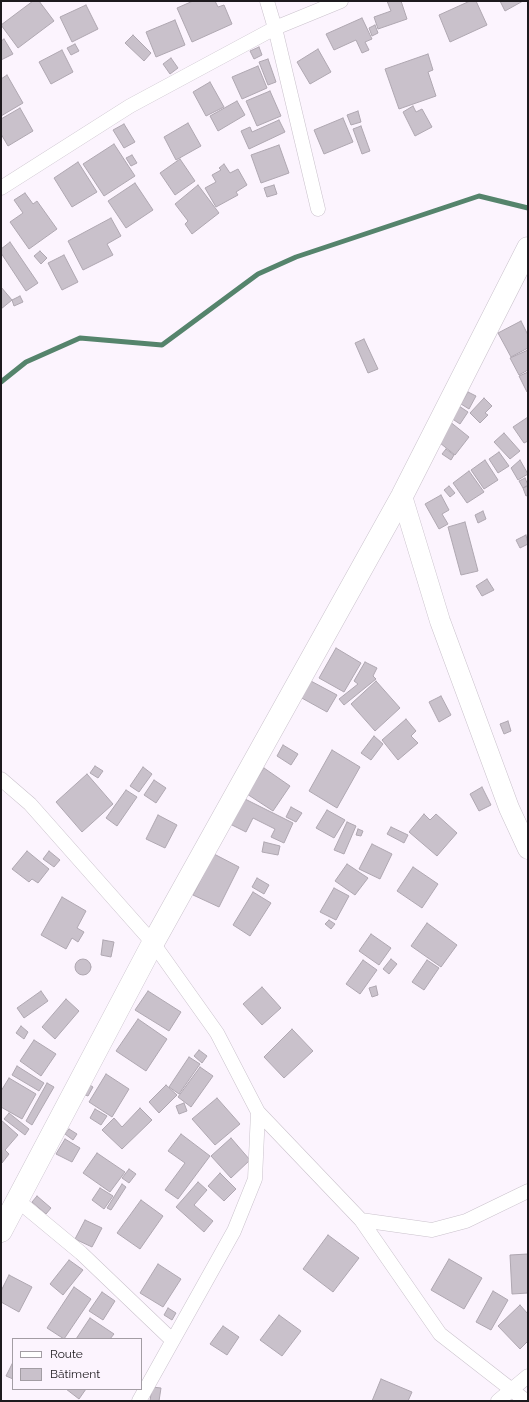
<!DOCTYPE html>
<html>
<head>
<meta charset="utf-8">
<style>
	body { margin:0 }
	#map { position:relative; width:529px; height:1402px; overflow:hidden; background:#fcf4fe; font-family:Raleway,sans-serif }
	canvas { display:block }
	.frame { position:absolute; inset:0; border:2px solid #1d1a1e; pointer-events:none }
	.legend { position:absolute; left:12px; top:1338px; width:130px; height:52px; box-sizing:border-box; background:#fcf4fe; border:1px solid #a39da4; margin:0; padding:5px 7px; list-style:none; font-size:12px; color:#1d1a1e }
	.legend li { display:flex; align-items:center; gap:8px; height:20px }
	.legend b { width:20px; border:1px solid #a39da4 }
</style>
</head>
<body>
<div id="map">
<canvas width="529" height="1402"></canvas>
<div class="frame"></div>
<ul class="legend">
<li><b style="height:5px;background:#fff"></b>Route</li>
<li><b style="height:11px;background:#c9c1cb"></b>Bâtiment</li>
</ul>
</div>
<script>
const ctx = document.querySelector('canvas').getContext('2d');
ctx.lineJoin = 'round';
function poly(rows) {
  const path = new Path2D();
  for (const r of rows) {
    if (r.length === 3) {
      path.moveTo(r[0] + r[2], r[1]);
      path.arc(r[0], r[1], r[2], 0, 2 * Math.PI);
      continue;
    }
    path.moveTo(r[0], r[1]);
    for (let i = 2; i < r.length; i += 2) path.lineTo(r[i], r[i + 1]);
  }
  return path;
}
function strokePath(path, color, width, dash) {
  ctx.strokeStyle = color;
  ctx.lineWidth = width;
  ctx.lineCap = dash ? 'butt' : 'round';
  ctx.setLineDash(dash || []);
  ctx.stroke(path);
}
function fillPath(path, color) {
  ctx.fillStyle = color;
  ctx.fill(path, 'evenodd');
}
strokePath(poly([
	[1,382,26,362,80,338,162,345,258,274,296,257,479,196,528,208]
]), '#55846c', 5);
const building = poly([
	[33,1,39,1,54,21,18,48,1,25,33,1],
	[193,1,215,1,218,7,224,5,232,24,192,42,177,8,193,1],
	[387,1,401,1,407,19,378,29,374,17,391,11,387,1],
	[470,1,476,1,487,25,450,42,439,15,470,1],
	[500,1,523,1,505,11,500,1],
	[86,5,98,29,72,42,60,17,86,5],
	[362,18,372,39,365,42,369,50,362,53,356,40,334,50,326,34,362,18],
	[175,20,185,45,156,57,146,32,175,20],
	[375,25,378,33,372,36,369,28,375,25],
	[133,35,151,53,144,61,125,43,133,35],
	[4,39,13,54,1,60,1,41,4,39],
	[75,44,79,51,71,55,67,48,75,44],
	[259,47,262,55,254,59,250,51,259,47],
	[318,49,331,72,310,84,297,62,318,49],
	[62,50,73,72,51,84,39,62,62,50],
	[428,54,433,70,428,72,436,96,399,109,385,69,428,54],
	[171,58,178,68,170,74,163,64,171,58],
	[268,59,276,82,268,85,259,62,268,59],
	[258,66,267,88,242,99,232,77,258,66],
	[7,75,23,103,1,116,1,79,7,75],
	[210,82,224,107,206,116,193,92,210,82],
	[270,91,281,116,257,126,246,101,270,91],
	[237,101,245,115,218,131,210,116,237,101],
	[413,106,416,112,422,109,432,127,415,136,403,112,413,106],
	[20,108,33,131,8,146,1,134,1,119,20,108],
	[358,111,361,122,351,125,347,115,358,111],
	[343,118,353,142,324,154,314,130,343,118],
	[279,120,285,132,249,149,241,131,250,127,252,132,279,120],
	[188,123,201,146,176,160,164,137,188,123],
	[124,124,135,142,124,148,113,130,124,124],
	[361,126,370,151,362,154,353,129,361,126],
	[114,144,135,176,104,196,83,164,114,144],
	[279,145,289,173,261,183,251,155,279,145],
	[132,155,137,163,131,166,126,158,132,155],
	[180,159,195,181,175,195,160,173,180,159],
	[78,162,97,192,72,207,54,178,78,162],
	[224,164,230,173,238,169,247,185,236,192,238,195,216,207,205,188,216,182,212,175,221,170,219,168,224,164],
	[135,183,153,210,126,228,108,201,135,183],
	[198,185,219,213,192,234,185,224,188,221,175,204,198,185],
	[274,185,277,194,267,197,264,188,274,185],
	[25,193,33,204,37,201,57,229,29,249,10,222,23,213,14,200,25,193],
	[111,218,121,236,107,244,113,255,83,270,68,241,111,218],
	[10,242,38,283,26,291,1,253,1,249,10,242],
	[40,251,47,258,41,264,34,256,40,251],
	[64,255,78,282,62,290,48,263,64,255],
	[1,287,12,300,1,309,1,287],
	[20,296,23,302,14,306,12,300,20,296],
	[521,321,528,335,528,348,511,357,498,333,521,321],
	[364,339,378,369,368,373,355,343,364,339],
	[528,350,528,370,519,375,510,358,528,350],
	[528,372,528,391,527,392,519,376,528,372],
	[468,392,476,396,469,409,461,404,468,392],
	[484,398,492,406,485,413,488,415,480,423,470,413,484,398],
	[459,406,468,412,460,424,451,418,459,406],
	[528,417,528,441,524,443,513,427,528,417],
	[449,421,469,437,455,455,435,439,449,421],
	[504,433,520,451,510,459,494,442,504,433],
	[446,449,454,455,451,460,442,454,446,449],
	[499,452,509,466,498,473,489,459,499,452],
	[485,460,498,480,484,489,471,470,485,460],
	[520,460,528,474,518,480,511,468,520,460],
	[469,471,484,492,467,503,453,483,469,471],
	[525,478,528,485,523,488,519,481,525,478],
	[449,486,455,493,450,497,444,490,449,486],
	[528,486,528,495,526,496,523,488,528,486],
	[441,495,449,510,442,514,448,524,439,529,425,504,441,495],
	[483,511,486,519,478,523,475,515,483,511],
	[465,522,478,571,461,575,448,527,465,522],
	[526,535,528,544,520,548,516,540,526,535],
	[487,579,494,590,482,596,476,586,487,579],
	[336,648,361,663,344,692,319,678,336,648],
	[365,662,377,668,373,676,376,679,344,705,339,699,358,684,354,681,365,662],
	[309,680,337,695,327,712,300,697,309,680],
	[376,681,400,708,375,731,351,704,376,681],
	[441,696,451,715,439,722,429,702,441,696],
	[406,719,416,731,411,736,418,743,398,760,382,740,406,719],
	[508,721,511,731,504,734,500,724,508,721],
	[374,736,383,744,371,760,361,753,374,736],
	[283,745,298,754,291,765,277,756,283,745],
	[332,750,360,767,337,808,309,791,332,750],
	[95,766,103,771,98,778,90,773,95,766],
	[143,767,152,774,139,792,130,786,143,767],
	[264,768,290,786,273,811,247,794,264,768],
	[87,774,113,804,82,832,56,802,87,774],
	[154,780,166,788,156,803,144,795,154,780],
	[482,787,491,805,479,811,470,794,482,787],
	[126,790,137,797,117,826,106,818,126,790],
	[243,798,293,823,284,843,271,837,275,829,253,818,246,832,230,824,243,798],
	[291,807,302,813,296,822,286,817,291,807],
	[327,810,345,820,334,838,316,828,327,810],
	[424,814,430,820,436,814,457,833,437,856,409,832,424,814],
	[158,815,177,825,165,848,146,839,158,815],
	[347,822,356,826,344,854,334,850,347,822],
	[391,827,408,835,404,843,387,834,391,827],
	[358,829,363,831,361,836,356,835,358,829],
	[264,842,280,846,278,855,262,852,264,842],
	[372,844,392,854,380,879,359,869,372,844],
	[27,851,49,869,38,883,32,879,29,882,12,869,27,851],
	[49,851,60,860,54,867,43,859,49,851],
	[214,854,239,867,219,907,193,895,214,854],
	[347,864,368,878,355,895,335,881,347,864],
	[413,867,438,884,422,908,397,891,413,867],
	[257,878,269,885,264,894,252,887,257,878],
	[334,888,349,896,336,920,320,912,334,888],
	[253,892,271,903,250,936,233,925,253,892],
	[62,897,86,911,77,928,84,932,78,942,72,938,66,949,41,935,62,897],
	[329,920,335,924,331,929,325,924,329,920],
	[427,923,457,945,441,967,411,946,427,923],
	[371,934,391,948,379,965,359,951,371,934],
	[103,940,114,942,111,957,101,955,103,940],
	[391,959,397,964,389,974,383,969,391,959],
	[83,967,8],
	[363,960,377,970,360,994,346,984,363,960],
	[427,960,439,968,424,990,412,982,427,960],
	[376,986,378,995,372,997,369,988,376,986],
	[262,987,281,1008,262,1025,243,1004,262,987],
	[41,991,48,1001,24,1018,17,1008,41,991],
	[148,991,181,1012,169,1031,135,1010,148,991],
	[66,999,79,1011,55,1039,42,1027,66,999],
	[138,1019,167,1039,146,1071,116,1051,138,1019],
	[21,1026,28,1032,24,1039,16,1033,21,1026],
	[292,1029,313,1051,284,1078,264,1057,292,1029],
	[34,1040,56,1054,41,1076,20,1061,34,1040],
	[199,1050,207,1056,202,1063,194,1056,199,1050],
	[189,1057,200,1064,179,1094,169,1087,189,1057],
	[17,1066,44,1083,39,1091,12,1075,17,1066],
	[200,1067,213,1076,191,1107,178,1097,200,1067],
	[106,1074,129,1089,112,1117,89,1102,106,1074],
	[9,1078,36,1094,22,1119,1,1107,1,1091,9,1078],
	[47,1083,54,1087,32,1125,26,1121,47,1083],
	[88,1084,93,1087,88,1096,83,1094,88,1084],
	[166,1085,177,1095,159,1113,149,1102,166,1085],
	[217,1098,240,1124,215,1145,192,1119,217,1098],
	[184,1103,187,1111,179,1114,176,1106,184,1103],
	[140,1108,152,1120,122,1149,102,1130,114,1118,122,1127,140,1108],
	[95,1109,107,1116,101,1125,90,1118,95,1109],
	[9,1113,29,1129,25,1135,4,1119,9,1113],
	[1,1120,18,1135,5,1150,9,1154,2,1163,1,1120],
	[69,1129,77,1134,73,1140,65,1134,69,1129],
	[181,1134,210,1156,178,1199,165,1190,185,1163,168,1151,181,1134],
	[231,1138,250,1160,231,1178,211,1156,231,1138],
	[65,1139,80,1148,72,1162,56,1154,65,1139],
	[97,1153,125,1172,110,1192,83,1173,97,1153],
	[129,1169,136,1174,129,1183,122,1178,129,1169],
	[220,1173,236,1189,224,1201,208,1186,220,1173],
	[198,1182,207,1190,194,1205,213,1221,204,1232,176,1207,198,1182],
	[122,1184,126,1187,111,1210,107,1208,122,1184],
	[100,1188,113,1196,104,1209,92,1200,100,1188],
	[37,1196,51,1208,46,1214,32,1202,37,1196],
	[141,1200,163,1216,140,1249,117,1233,141,1200],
	[85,1220,102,1228,92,1247,75,1239,85,1220],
	[328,1235,359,1258,333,1292,303,1269,328,1235],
	[528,1254,528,1293,512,1294,510,1255,528,1254],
	[449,1259,482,1278,464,1309,431,1290,449,1259],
	[69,1260,83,1270,63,1295,50,1284,69,1260],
	[158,1264,181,1279,163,1307,140,1293,158,1264],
	[9,1275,32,1287,19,1312,1,1302,1,1291,9,1275],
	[74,1287,91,1299,64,1339,47,1328,74,1287],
	[493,1291,508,1300,491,1330,476,1322,493,1291],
	[102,1292,115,1301,103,1320,89,1311,102,1292],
	[520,1305,528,1314,528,1341,520,1349,498,1326,520,1305],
	[168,1308,176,1313,172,1320,164,1315,168,1308],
	[279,1315,301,1331,282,1356,260,1340,279,1315],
	[90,1318,114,1334,110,1339,76,1339,90,1318],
	[223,1326,239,1337,227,1355,210,1344,223,1326],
	[13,1362,13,1379,6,1376,13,1362],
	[381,1379,412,1392,408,1401,372,1401,381,1379],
	[152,1387,161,1388,159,1401,150,1401,152,1387],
	[66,1389,86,1389,79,1399,66,1389]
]);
fillPath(building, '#c9c1cb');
strokePath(building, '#afa7b1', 1);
const street = poly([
	[267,1,275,28,318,209],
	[1,188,130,106,275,28,341,1],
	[1,779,30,804,153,943,217,1033,258,1112,361,1220,440,1334,526,1401],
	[17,1200,81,1253,172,1340],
	[361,1220,432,1230,466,1221,528,1191],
	[139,1401,234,1231,255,1179,258,1112],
	[498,1401,528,1376]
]);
const secondary = poly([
	[402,496,440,621,509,808,528,849]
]);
const primary = poly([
	[1,1231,153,943,402,496,528,248]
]);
strokePath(street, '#cac2cc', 15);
strokePath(secondary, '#cac2cc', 21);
strokePath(primary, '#cac2cc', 23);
strokePath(street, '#fff', 14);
strokePath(secondary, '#fff', 20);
strokePath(primary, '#fff', 22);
</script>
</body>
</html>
